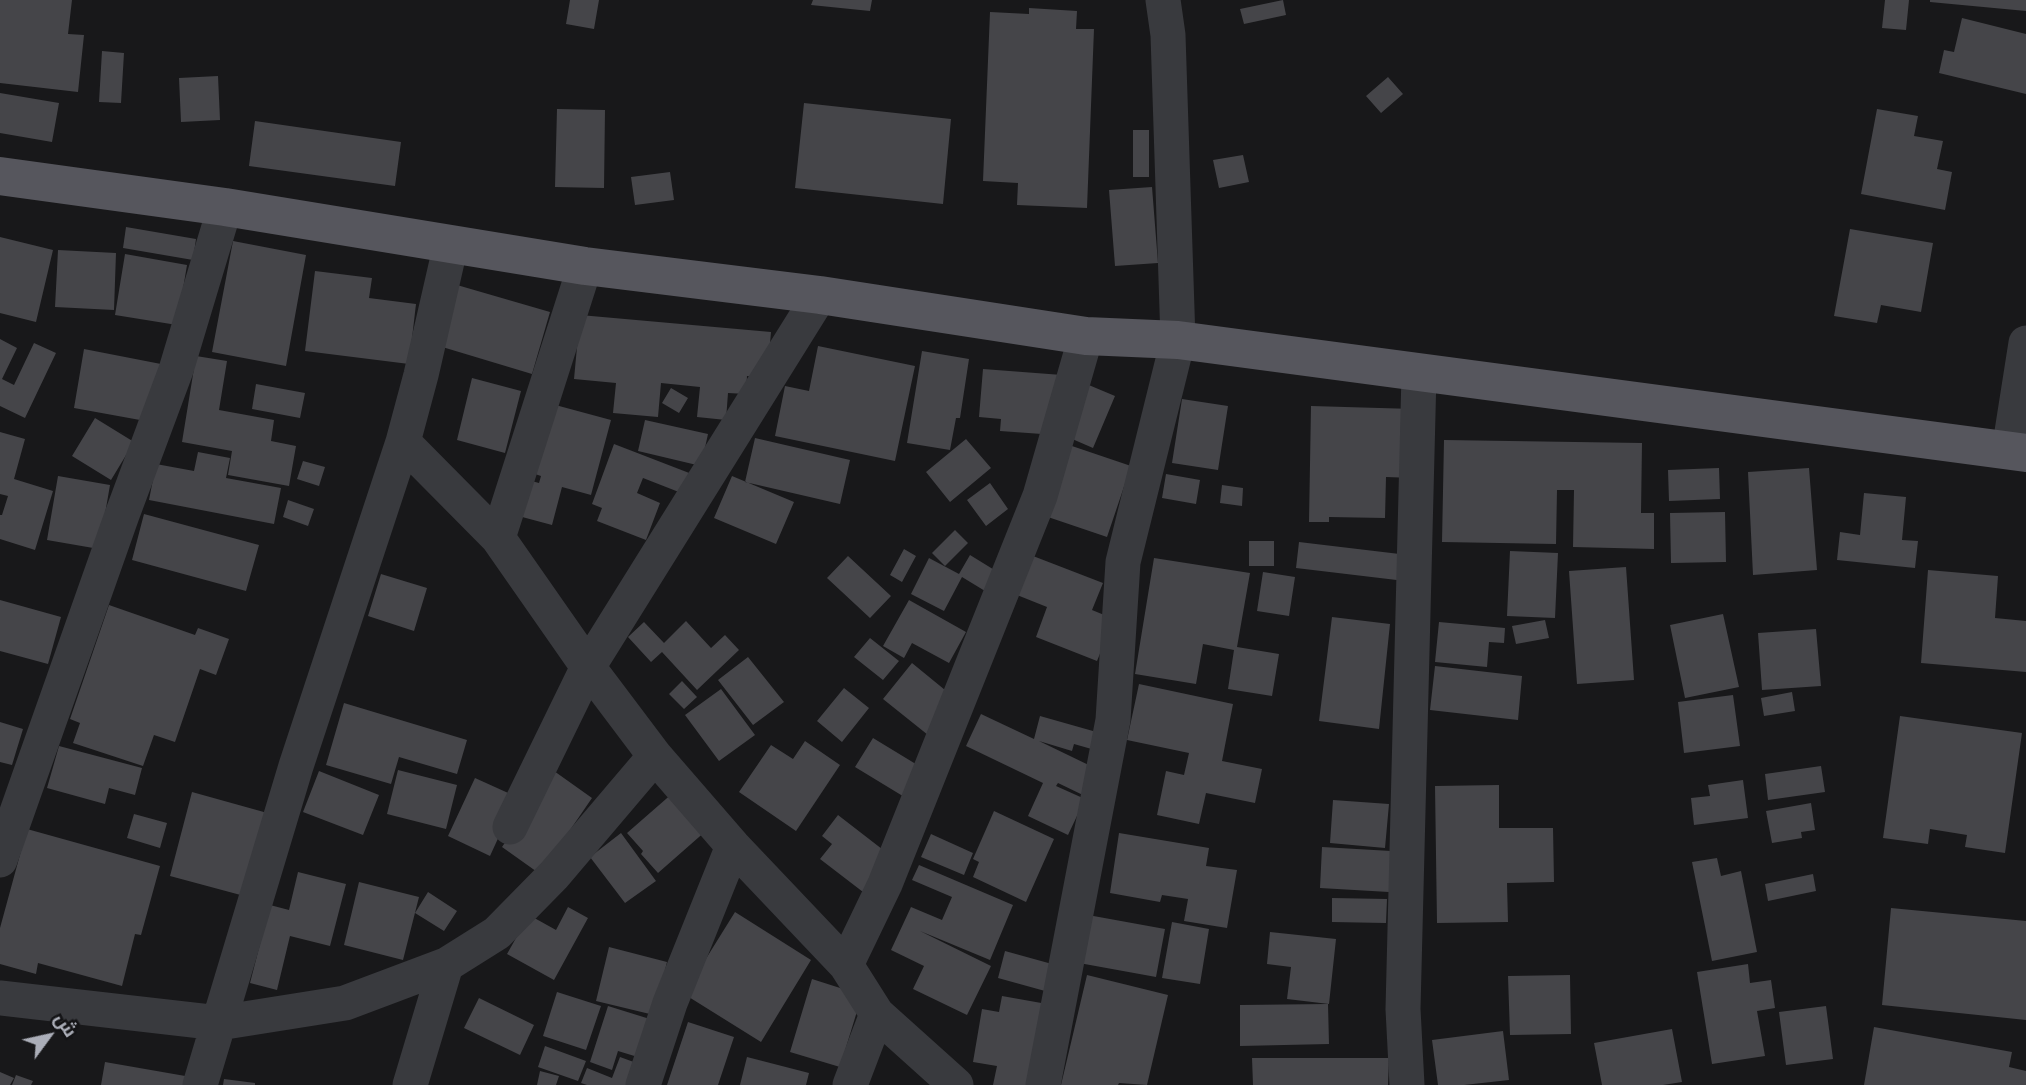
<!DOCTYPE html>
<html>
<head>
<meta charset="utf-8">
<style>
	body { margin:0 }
	#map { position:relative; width:2026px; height:1085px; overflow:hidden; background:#18181a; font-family:Manrope,Cairo,sans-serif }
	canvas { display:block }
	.north { position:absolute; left:14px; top:1001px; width:70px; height:70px; -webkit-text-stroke:5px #131315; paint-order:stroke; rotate:57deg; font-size:19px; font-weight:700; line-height:28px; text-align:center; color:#abaeb8 }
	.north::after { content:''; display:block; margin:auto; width:24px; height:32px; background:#abaeb8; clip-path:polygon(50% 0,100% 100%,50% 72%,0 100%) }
</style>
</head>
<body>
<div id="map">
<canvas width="2026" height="1085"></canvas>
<div class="north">ش</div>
</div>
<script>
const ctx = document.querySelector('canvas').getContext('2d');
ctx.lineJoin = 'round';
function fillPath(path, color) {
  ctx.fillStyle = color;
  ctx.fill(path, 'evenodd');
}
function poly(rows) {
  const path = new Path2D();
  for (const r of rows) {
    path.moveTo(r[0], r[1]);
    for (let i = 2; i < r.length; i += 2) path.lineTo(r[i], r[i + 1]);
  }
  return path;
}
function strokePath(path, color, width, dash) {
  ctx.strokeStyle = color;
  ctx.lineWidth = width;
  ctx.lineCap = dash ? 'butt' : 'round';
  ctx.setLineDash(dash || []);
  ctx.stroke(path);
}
fillPath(poly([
	[0,0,72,0,68,34,84,35,78,92,0,83],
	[570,0,599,0,594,29,566,24],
	[813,0,872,0,870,11,811,5],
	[1283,0,1286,15,1244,24,1240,9],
	[1885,0,1909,0,1906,30,1882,28],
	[1930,0,2026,0,2026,11,1930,2],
	[1029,8,1077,11,1076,29,1094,29,1087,208,1017,205,1018,183,983,181,990,12,1029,14],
	[1962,18,2026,34,2026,94,1939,73,1944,50,1954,52],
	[102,51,124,53,121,103,99,102],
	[218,76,220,120,181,122,179,78],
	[1388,77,1403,94,1381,113,1366,96],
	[0,93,59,103,52,142,0,133],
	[804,103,951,119,943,204,795,188],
	[557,109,605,110,604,188,555,187],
	[1877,109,1918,116,1914,136,1943,141,1937,169,1952,172,1945,210,1861,194],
	[255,121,401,142,395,186,249,166],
	[1133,130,1149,130,1149,177,1133,177],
	[1243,155,1249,182,1219,188,1213,160],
	[670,172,674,200,635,205,631,177],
	[1152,187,1158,263,1115,266,1109,190],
	[126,227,196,239,193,260,123,248],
	[1850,229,1933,243,1921,312,1881,305,1877,323,1834,316],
	[0,237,53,250,36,322,0,313],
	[233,241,306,255,286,366,212,352],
	[58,250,116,253,114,310,55,307],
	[125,254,187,265,177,325,115,315],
	[315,271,372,278,369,298,416,304,409,364,305,351],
	[457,285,550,312,532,374,439,346],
	[580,315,771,332,767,378,747,376,746,394,728,393,726,420,697,417,700,387,661,383,658,417,613,413,616,383,574,379],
	[0,339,17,348,2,379,14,385,34,343,56,353,25,418,0,406],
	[818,346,915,366,895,461,775,436,785,386,809,391],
	[84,349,161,364,151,422,74,408],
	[922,351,969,359,960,418,956,418,950,450,907,443],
	[196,356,227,361,219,410,274,420,271,441,296,446,289,486,228,475,232,451,182,442],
	[983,369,1062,375,1056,435,1000,431,1001,419,979,417],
	[472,378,521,391,505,453,457,440],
	[1084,383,1115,396,1093,448,1063,435],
	[256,384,305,393,300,418,252,409],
	[671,388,688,398,679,413,662,403],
	[1182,399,1228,406,1218,470,1172,463],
	[548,403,611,420,591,495,562,487,552,525,511,514,520,478,539,483,541,476,529,472],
	[1311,406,1414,409,1413,478,1386,477,1385,518,1329,517,1329,522,1309,522],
	[95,418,134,442,111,480,72,456],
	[645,420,708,434,701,466,638,451],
	[0,432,25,439,14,479,53,491,35,550,0,539,0,515,2,515,8,496,0,494],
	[755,438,850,460,840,504,745,482],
	[966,439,991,468,950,502,926,472],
	[1444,440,1642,443,1641,513,1654,513,1654,549,1573,547,1574,490,1557,490,1556,544,1442,542],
	[614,444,697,476,689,496,643,478,637,493,660,503,646,540,597,521,602,508,592,504],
	[1069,445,1131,466,1107,537,1045,516],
	[198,452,230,458,226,478,281,488,274,524,149,500,156,464,194,471],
	[303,461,325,467,319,486,297,479],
	[1719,468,1720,499,1669,501,1668,470],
	[1809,468,1817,570,1753,575,1748,472],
	[1166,474,1200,480,1196,504,1162,498],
	[58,476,110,485,99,549,47,540],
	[732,476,794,502,776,544,714,518],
	[990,483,1008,509,986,526,967,500],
	[1222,485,1243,488,1242,506,1220,503],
	[1864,493,1906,497,1902,540,1918,541,1915,568,1837,560,1840,532,1860,535],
	[288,500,314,509,308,526,283,517],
	[1725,512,1726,562,1671,563,1670,513],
	[144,514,259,545,246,591,132,560],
	[955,530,968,543,945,566,932,553],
	[1249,541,1274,541,1274,566,1249,566],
	[1299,542,1408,555,1405,581,1296,568],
	[904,549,916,556,902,582,890,575],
	[1510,551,1558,553,1555,618,1507,616],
	[970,555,996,571,985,591,962,577,944,611,911,594,929,558,959,574],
	[848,556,891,596,870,618,827,578],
	[1033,556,1103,583,1092,610,1114,619,1097,661,1036,637,1047,607,1017,595],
	[1154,558,1250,573,1237,647,1279,654,1272,696,1228,689,1234,650,1203,644,1196,684,1135,674],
	[1626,567,1634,680,1577,684,1569,571],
	[1928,570,1998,576,1995,618,2026,621,2026,672,1921,663],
	[1263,572,1295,577,1289,616,1257,611],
	[381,574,427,588,414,631,368,616],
	[0,600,61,617,48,664,0,651],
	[909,600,966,632,949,663,912,643,904,658,883,646],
	[109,605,195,635,198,628,229,639,216,675,200,669,175,742,154,735,143,766,73,743,80,723,70,719],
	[1723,614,1739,687,1685,698,1670,625],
	[1332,617,1390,624,1379,729,1319,721],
	[1545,620,1549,638,1516,644,1512,626],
	[686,621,711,648,725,635,739,650,697,690,662,652,651,662,628,637,644,622,664,643],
	[1439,622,1505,628,1504,643,1489,642,1487,667,1435,662],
	[1816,629,1821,686,1762,690,1758,633],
	[870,638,899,661,883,680,854,657],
	[748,657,784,702,753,725,718,680],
	[912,663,956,699,928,735,883,699],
	[1435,666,1522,676,1518,720,1430,710],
	[682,681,697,697,684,709,669,694],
	[1139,684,1233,704,1222,761,1262,769,1255,803,1206,793,1199,824,1157,815,1166,771,1184,775,1189,753,1127,740],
	[844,688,869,708,842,742,817,721],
	[721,689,755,735,719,761,685,715],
	[1792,692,1795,711,1764,716,1761,698],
	[1733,695,1740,746,1684,753,1678,702],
	[344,703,467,740,457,774,399,757,391,784,326,765],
	[981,714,1034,739,1040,716,1100,733,1095,750,1074,744,1072,751,1039,741,1099,770,1087,797,1058,783,1056,786,1085,799,1068,835,1028,816,1043,783,966,746],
	[1900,716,2022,733,2005,853,1965,847,1967,835,1930,829,1928,844,1883,838],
	[0,722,23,729,12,765,0,762],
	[873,738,924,769,906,798,855,767],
	[805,741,840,765,796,831,739,792,771,745,793,759],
	[59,746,142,768,135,795,109,788,105,804,47,788],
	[1821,766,1825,792,1768,800,1765,774],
	[398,770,457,785,446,829,387,814],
	[319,771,379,795,363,835,303,812],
	[554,771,592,798,540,874,502,847],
	[475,778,517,797,490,856,448,836],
	[1743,780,1748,818,1694,825,1691,798,1710,796,1708,785],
	[1499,785,1499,828,1553,828,1554,882,1507,883,1508,922,1437,923,1435,786],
	[192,792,271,814,248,897,170,876],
	[674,792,707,830,658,873,641,854,643,851,627,833],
	[1333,800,1389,804,1385,848,1330,843],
	[1811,803,1815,830,1801,832,1802,838,1772,843,1766,811],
	[994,811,1054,839,1026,902,973,877,979,862,973,859],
	[134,814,167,823,160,848,127,838],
	[838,815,891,856,863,892,820,859,832,844,822,836],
	[27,829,160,866,141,935,135,934,122,986,38,963,36,974,0,964,0,928],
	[621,833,656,881,625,903,590,857],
	[1119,833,1209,848,1206,866,1237,870,1227,928,1184,921,1188,899,1162,895,1160,902,1110,893],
	[931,834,973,853,964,875,921,857],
	[1322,847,1391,851,1389,892,1320,888],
	[1717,858,1721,876,1741,871,1757,952,1712,961,1692,862],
	[919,865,1013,905,990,960,920,931,991,966,967,1015,913,989,924,966,891,950,911,907,942,920,952,897,912,880],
	[298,872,346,884,330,946,290,936,277,990,250,983,270,905,289,910],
	[1813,874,1816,891,1768,901,1765,884],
	[359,882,419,897,403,960,344,945],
	[428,892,457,911,444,931,415,913],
	[1332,898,1387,899,1386,923,1332,922],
	[568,907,588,918,554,980,507,954,529,915,556,930],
	[1891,908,2026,921,2026,1020,1882,1005],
	[735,912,811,960,761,1042,684,994],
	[1088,915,1165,929,1156,977,1079,963],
	[1172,922,1209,929,1200,984,1162,978],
	[1270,932,1336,939,1329,1004,1287,999,1291,967,1267,964],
	[609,947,667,962,654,1015,596,1001],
	[1005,951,1052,964,1045,991,998,978],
	[1748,964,1750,983,1771,980,1775,1008,1757,1011,1765,1056,1712,1064,1697,972],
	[1087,975,1168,995,1147,1085,1119,1083,1118,1085,1061,1085],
	[1570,975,1571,1034,1510,1035,1508,976],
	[812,979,862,995,840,1067,790,1052],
	[557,992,601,1006,586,1050,543,1036],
	[1002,996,1047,1004,1033,1085,993,1085,997,1066,973,1062,982,1009,999,1012],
	[479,998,534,1025,520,1055,464,1028],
	[1328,1004,1329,1044,1240,1046,1240,1005],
	[608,1006,653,1020,641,1058,618,1051,612,1070,590,1062],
	[1826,1006,1833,1059,1786,1065,1779,1012],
	[688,1022,734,1037,718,1085,667,1085],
	[1874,1027,2012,1052,2009,1067,2026,1071,2026,1085,1864,1085],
	[1672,1029,1682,1082,1663,1085,1602,1085,1594,1043],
	[1503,1031,1509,1080,1464,1085,1438,1085,1432,1040],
	[545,1046,586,1061,578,1081,538,1067],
	[620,1057,642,1065,635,1085,587,1085,581,1083,587,1068,612,1078],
	[747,1057,809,1073,806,1085,740,1085],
	[1252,1058,1389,1058,1388,1085,1253,1085],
	[105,1062,191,1077,189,1085,101,1085],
	[540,1071,559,1076,556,1085,537,1085],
	[0,1072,14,1078,10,1085,0,1085],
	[16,1075,33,1081,31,1085,12,1085],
	[224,1079,255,1083,255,1085,223,1085]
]), '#454549');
strokePath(poly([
	[451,244,421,375,403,442,498,538,588,667,655,756,733,846,846,965,877,1014,956,1085],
	[2009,451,2026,343],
	[498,538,585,266],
	[510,827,588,667,820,295],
	[0,860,122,515,176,370,225,207],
	[846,965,885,884,1040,496,1086,336],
	[0,998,219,1023,345,1003,446,965,497,933,554,875,655,756],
	[200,1085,296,766,403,442],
	[410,1085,446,965],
	[643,1085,670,1003,733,846],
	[850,1085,877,1014],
	[1043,1085,1113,720,1123,562,1178,340,1168,35,1163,0],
	[1407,1085,1403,1009,1419,374]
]), '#393a3e', 35);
strokePath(poly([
	[0,176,225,207,585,266,820,295,1086,336,1178,340,2026,453]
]), '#56565d', 38);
</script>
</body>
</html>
